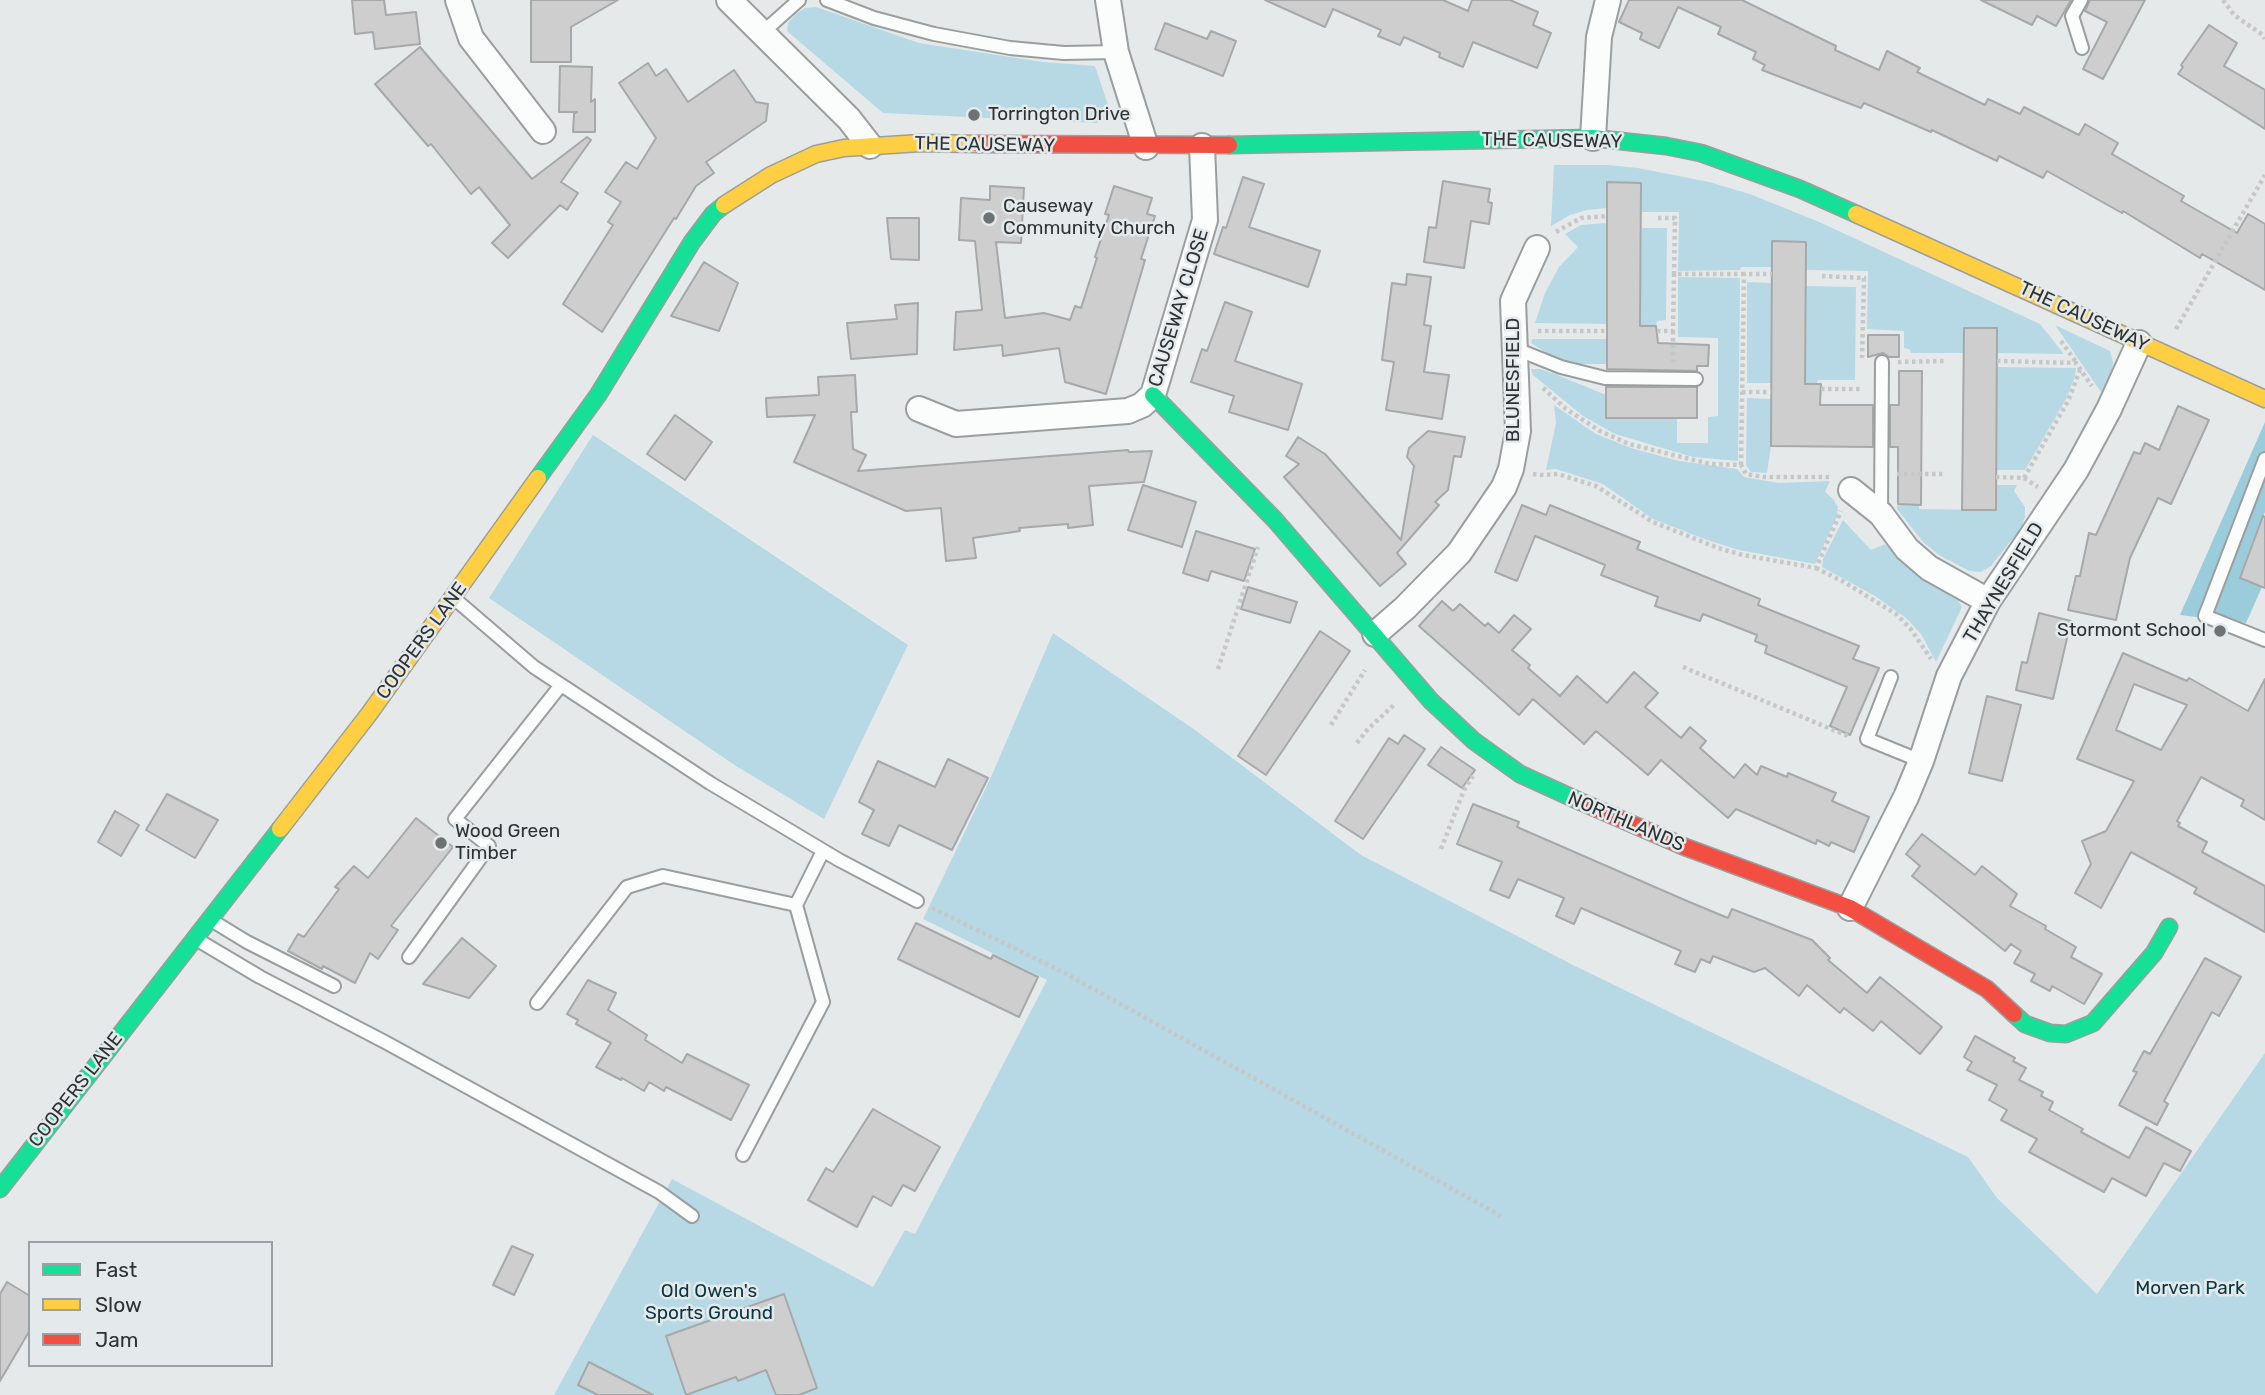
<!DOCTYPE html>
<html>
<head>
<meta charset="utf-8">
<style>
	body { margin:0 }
	#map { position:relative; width:2265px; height:1395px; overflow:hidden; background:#e6e9ea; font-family:Rubik,sans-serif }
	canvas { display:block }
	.legend { position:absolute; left:28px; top:1241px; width:245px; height:126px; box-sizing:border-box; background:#e4eaec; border:2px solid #9ca0a2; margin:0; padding:9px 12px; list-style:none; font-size:21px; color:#2f3232 }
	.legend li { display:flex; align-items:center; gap:14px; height:35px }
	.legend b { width:35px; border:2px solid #9ca0a2 }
</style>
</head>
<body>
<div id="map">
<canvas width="2265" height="1395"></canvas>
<ul class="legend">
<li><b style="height:9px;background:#16e098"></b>Fast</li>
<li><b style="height:9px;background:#ffcf43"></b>Slow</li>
<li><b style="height:9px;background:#f24e42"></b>Jam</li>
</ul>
</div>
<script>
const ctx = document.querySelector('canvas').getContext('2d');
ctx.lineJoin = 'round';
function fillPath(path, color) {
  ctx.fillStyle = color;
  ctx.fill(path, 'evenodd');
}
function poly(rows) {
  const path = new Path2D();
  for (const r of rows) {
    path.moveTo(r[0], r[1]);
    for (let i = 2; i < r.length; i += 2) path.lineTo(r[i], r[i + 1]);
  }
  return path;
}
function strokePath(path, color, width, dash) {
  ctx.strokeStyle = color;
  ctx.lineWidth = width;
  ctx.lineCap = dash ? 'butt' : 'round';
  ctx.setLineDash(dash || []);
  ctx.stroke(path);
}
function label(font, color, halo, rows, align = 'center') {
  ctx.font = font + ' Rubik,sans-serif';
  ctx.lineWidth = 5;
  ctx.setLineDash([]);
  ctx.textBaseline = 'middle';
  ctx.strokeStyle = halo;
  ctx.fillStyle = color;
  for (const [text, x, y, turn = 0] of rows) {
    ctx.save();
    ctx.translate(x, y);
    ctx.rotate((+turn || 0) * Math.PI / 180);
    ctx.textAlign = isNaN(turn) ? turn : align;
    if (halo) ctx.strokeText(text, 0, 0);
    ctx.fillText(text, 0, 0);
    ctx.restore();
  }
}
fillPath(poly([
	[816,7,919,43,1043,62,1095,66,1110,111,1107,118,1096,123,883,113,787,31,788,23,796,14,805,8],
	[1554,165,1608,165,1638,168,1709,182,1750,194,1817,221,2040,324,2064,354,1997,353,1996,328,1964,328,1963,353,1911,353,1909,349,1904,348,1904,331,1867,329,1868,271,1806,270,1805,242,1772,241,1772,267,1741,267,1740,270,1678,271,1679,212,1642,212,1641,183,1608,182,1607,208,1587,210,1570,215,1551,226],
	[1607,223,1607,324,1535,323,1545,293,1559,267,1578,247,1565,234,1581,225],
	[1642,228,1667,228,1666,320,1657,321,1656,326,1640,326],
	[1678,277,1740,278,1738,461,1693,457,1615,434,1583,416,1533,375,1531,369,1540,369,1555,374,1606,395,1606,418,1677,418,1677,443,1708,443,1708,417,1718,416,1718,338,1678,337],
	[1747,282,1772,283,1771,383,1747,383],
	[1806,286,1856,287,1855,380,1818,380,1817,384,1805,384],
	[2055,325,2110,351,2113,362,2112,371,2101,392],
	[1532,339,1607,339,1607,364,1572,364,1558,360,1531,343],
	[1997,367,2076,368,2075,376,2066,399,2025,470,1996,470],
	[1747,398,1771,399,1771,446,1767,473,1751,472,1746,465],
	[1554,405,1596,434,1631,448,1679,461,1737,469,1744,477,1779,483,1830,481,1825,492,1833,499,1838,507,1837,516,1815,564,1739,550,1707,540,1653,519,1603,484,1556,469,1546,470,1556,423],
	[593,435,908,645,824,819,736,766,489,598],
	[1996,485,2017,485,2014,491,2025,507,2025,517,2021,528,1991,566,1981,572,1969,571,1939,555,1923,542,1897,509,1898,504,1919,505,1919,509,1995,510],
	[1843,520,1871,550,1885,544,1908,567,1956,597,1962,607,1936,662,1921,634,1906,618,1875,596,1822,567,1823,559],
	[1053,633,1195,730,1361,855,1573,965,1968,1157,1997,1198,2097,1294,2265,1053,2265,1395,554,1395,672,1179,873,1287,905,1230,915,1234,1047,980,923,919,991,777]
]), '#b7d9e5');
fillPath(poly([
	[2265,422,2265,512,2240,578,2262,587,2246,623,2180,615]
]), '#9accdc');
const building = poly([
	[352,0,384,0,386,15,416,12,420,44,375,49,373,32,355,34,352,0],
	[531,0,618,0,571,27,571,62,531,62,531,0],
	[1265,0,1443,0,1468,11,1472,0,1510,0,1538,12,1533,25,1551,33,1537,68,1473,42,1463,67,1439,57,1440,53,1404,37,1400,45,1378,36,1381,30,1333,9,1325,27,1265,0],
	[1629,0,1742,0,1836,46,1835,50,1879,70,1887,51,1920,68,1917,72,1985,105,1988,99,2020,114,2024,107,2079,135,2085,124,2118,143,2112,154,2184,196,2181,201,2237,233,2248,214,2265,224,2265,290,2202,254,2200,258,2123,211,2122,213,2047,171,2043,178,1999,156,1997,161,1932,130,1931,132,1864,103,1861,108,1762,70,1765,65,1753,59,1756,52,1718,34,1721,27,1678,7,1659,48,1640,39,1642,33,1619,22,1629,0],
	[1981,0,2071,0,2056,26,2037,16,2032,25,1981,0],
	[2090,0,2145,0,2103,79,2083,69,2107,22,2085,11,2090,0],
	[1165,23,1207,39,1211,31,1236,41,1223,76,1155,49,1165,23],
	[2209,25,2237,43,2224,66,2265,90,2265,129,2178,74,2183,67,2181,65,2209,25],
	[420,47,532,179,587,137,591,140,561,182,578,193,567,210,560,205,508,258,492,243,510,225,479,187,471,194,431,144,428,146,375,84,420,47],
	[648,63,656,76,666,69,688,102,734,70,756,102,768,104,766,121,706,162,714,173,696,186,676,219,674,218,602,332,563,304,613,225,608,222,621,202,605,192,626,162,637,169,656,138,619,83,648,63],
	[560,66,592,67,591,102,595,99,595,132,573,132,574,114,577,112,559,112,560,66],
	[1243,177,1264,184,1249,227,1320,251,1308,287,1214,254,1223,227,1226,228,1243,177],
	[1443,181,1490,189,1488,202,1492,203,1489,224,1471,221,1464,268,1424,262,1429,227,1436,228,1443,181],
	[1607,182,1641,183,1640,326,1656,326,1658,343,1709,345,1708,366,1697,366,1697,371,1607,369,1607,182],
	[990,186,1024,188,1021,243,996,242,1005,318,1044,313,1070,320,1075,306,1081,308,1097,258,1095,257,1109,215,1105,214,1114,186,1152,198,1147,214,1155,216,1141,259,1145,260,1106,394,1065,382,1059,348,1003,356,1002,345,954,350,956,312,982,310,975,241,959,240,961,198,990,200,990,186],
	[887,218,919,218,919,260,891,259,887,218],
	[1772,241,1806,242,1805,384,1821,384,1820,405,1873,405,1873,447,1771,446,1772,241],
	[704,262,738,283,719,331,671,316,704,262],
	[1407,274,1431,277,1424,325,1431,326,1424,372,1449,375,1442,419,1386,410,1394,362,1382,360,1392,283,1406,285,1407,274],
	[1225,302,1252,312,1235,361,1302,384,1288,430,1229,412,1234,396,1191,382,1202,349,1207,351,1225,302],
	[918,303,917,354,851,359,847,323,897,319,895,305,918,303],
	[1964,328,1997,328,1996,510,1962,510,1964,328],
	[1868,335,1899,335,1899,357,1889,357,1883,353,1868,357,1868,335],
	[1899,371,1922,371,1921,505,1898,504,1898,447,1890,447,1890,405,1899,405,1899,371],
	[855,375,857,412,851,412,853,449,866,455,858,471,1128,450,1129,452,1152,451,1144,482,1089,486,1093,525,1068,528,1068,524,1019,528,1020,531,973,538,976,558,946,561,941,508,906,511,794,462,815,415,767,417,766,398,819,395,818,377,855,375],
	[1606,387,1697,387,1697,418,1606,418,1606,387],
	[2178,406,2209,420,2171,504,2158,498,2130,558,2116,620,2068,610,2076,576,2080,576,2089,533,2096,535,2134,452,2140,454,2145,443,2159,450,2178,406],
	[675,415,712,442,685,480,647,454,675,415],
	[1428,431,1465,437,1461,457,1454,456,1448,490,1435,502,1439,505,1397,553,1406,564,1380,586,1284,477,1299,464,1286,456,1298,437,1325,454,1401,540,1414,466,1407,457,1409,448,1428,431],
	[1143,485,1196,502,1182,547,1128,530,1143,485],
	[1522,505,1546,515,1550,505,1640,542,1637,549,1760,599,1758,605,1859,646,1853,659,1879,668,1850,735,1830,726,1847,687,1765,653,1767,646,1755,641,1757,635,1703,614,1700,621,1655,606,1658,597,1601,575,1605,565,1535,536,1517,581,1495,572,1522,505],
	[2263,516,2265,517,2265,588,2240,578,2263,516],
	[1196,531,1255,549,1244,581,1211,571,1208,581,1183,573,1196,531],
	[1248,587,1297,602,1290,623,1241,609,1248,587],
	[1442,601,1453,611,1460,604,1485,626,1488,623,1499,633,1514,615,1531,629,1512,650,1530,665,1528,668,1560,696,1577,676,1607,703,1634,672,1658,693,1645,707,1681,738,1690,727,1706,741,1700,748,1734,778,1745,764,1757,775,1761,766,1787,777,1788,773,1836,793,1832,801,1869,817,1854,852,1831,842,1829,846,1817,840,1816,844,1736,809,1728,818,1661,760,1648,775,1596,731,1584,744,1533,699,1519,715,1419,626,1442,601],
	[2039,613,2071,621,2053,699,2016,690,2022,662,2027,663,2039,613],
	[1320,631,1350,651,1266,775,1238,756,1320,631],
	[2123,653,2187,681,2189,678,2248,711,2265,679,2265,820,2241,806,2244,800,2201,777,2177,821,2180,823,2178,826,2207,842,2202,852,2265,886,2265,932,2194,893,2197,888,2131,852,2101,908,2075,893,2091,864,2082,841,2106,831,2134,781,2077,759,2123,653],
	[2134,684,2187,705,2161,750,2116,730,2134,684],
	[1987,696,2021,705,2002,781,1969,773,1987,696],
	[1404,735,1425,749,1363,839,1335,821,1389,738,1398,744,1404,735],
	[1441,747,1475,770,1462,788,1428,765,1441,747],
	[948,759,988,778,952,850,899,825,889,846,862,834,874,810,859,802,878,761,935,787,948,759],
	[167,794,218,820,195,858,146,830,167,794],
	[1473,804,1519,822,1517,827,1687,901,1728,918,1732,909,1812,940,1830,958,1828,960,1867,993,1880,977,1942,1027,1920,1054,1881,1021,1873,1031,1844,1008,1840,1013,1807,985,1799,996,1765,968,1754,972,1713,956,1710,963,1701,959,1695,972,1675,964,1681,951,1581,908,1574,924,1556,916,1564,898,1518,879,1509,898,1490,890,1502,862,1457,844,1473,804],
	[115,811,139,825,121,856,98,842,115,811],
	[416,818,453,847,391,926,398,930,378,959,370,953,355,983,323,966,322,969,288,951,298,934,304,937,339,889,335,887,354,866,368,878,416,818],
	[1922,834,1975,875,1982,866,2017,894,2010,906,2046,926,2045,929,2076,947,2071,957,2102,974,2084,1004,2052,986,2050,991,2031,981,2035,974,2014,963,2021,951,2011,944,2005,951,1912,876,1920,866,1906,854,1922,834],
	[916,923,991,959,993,955,1038,977,1019,1017,898,959,916,923],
	[462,938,496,966,469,998,423,984,462,938],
	[2205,958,2241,977,2219,1016,2212,1012,2164,1101,2168,1104,2157,1125,2119,1105,2137,1072,2133,1071,2144,1051,2150,1054,2205,958],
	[588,980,616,993,608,1010,647,1035,645,1040,682,1063,687,1054,749,1085,731,1120,666,1087,664,1091,649,1082,644,1091,622,1078,621,1080,596,1067,611,1043,576,1024,578,1020,567,1014,588,980],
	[1975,1036,2015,1058,2013,1061,2026,1068,2019,1080,2043,1092,2041,1096,2053,1102,2049,1110,2083,1129,2081,1132,2129,1158,2146,1127,2191,1151,2180,1171,2164,1163,2146,1196,2112,1178,2104,1192,2029,1152,2037,1139,2001,1120,2007,1110,1989,1100,1997,1085,1967,1070,1972,1062,1964,1057,1975,1036],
	[873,1109,940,1147,915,1191,903,1185,891,1206,873,1196,857,1227,808,1200,826,1168,833,1172,873,1109],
	[512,1246,533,1255,514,1295,493,1285,512,1246],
	[7,1282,30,1296,30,1330,0,1381,0,1294,7,1282],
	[784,1294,817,1388,799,1395,776,1395,766,1370,738,1381,736,1377,686,1395,666,1336,784,1294],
	[589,1362,653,1395,598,1395,578,1385,589,1362]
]);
fillPath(building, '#cececf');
strokePath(building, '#a7a8a9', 2);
const lane = poly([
	[827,0,874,18,934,34,1010,48,1064,53,1116,52],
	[2081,0,2072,16,2082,48],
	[762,33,799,0],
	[1516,349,1561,367,1605,378,1696,379],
	[2265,459,2205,616,2265,640],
	[1881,513,1882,362],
	[456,600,534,667,710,783,839,860,917,901],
	[1891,677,1867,739,1921,761],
	[211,920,247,942,334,986],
	[196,939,260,977,385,1042,659,1192,692,1216],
	[409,957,489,846,455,819,561,685],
	[537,1003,627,887,663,876,796,905,823,851],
	[743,1155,823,1002,796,905]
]);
const street = poly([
	[458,0,471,38,543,131],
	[729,0,849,119,870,146],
	[1108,0,1116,52,1146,147],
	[1593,138,1599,37,1608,0],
	[919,409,956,424,1128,411,1142,405,1153,395,1205,220,1202,146],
	[1851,490,1881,514,1907,549,1929,568,1988,601],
	[1375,634,1405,608,1459,553,1504,487,1511,469,1518,431,1513,301,1537,248],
	[1850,908,1906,797,1921,761,1949,676,1988,601,2076,470,2109,409,2139,343]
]);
const fast = poly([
	[1229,145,1593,138,1666,146,1701,153,1800,189,1856,214],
	[1153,395,1275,520,1431,701,1474,741,1520,774,1579,801],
	[538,478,598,395,692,242,713,214,724,205],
	[2014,1014,2025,1024,2050,1033,2066,1034,2093,1023,2154,953,2169,927],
	[0,1189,280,829]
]);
const slow = poly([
	[724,205,771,175,816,154,844,148,920,143,979,144],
	[1856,214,2265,399],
	[280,829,369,714,538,478]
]);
const jam = poly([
	[979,144,1229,145],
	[1579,801,1685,847,1850,908,1987,989,2014,1014]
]);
strokePath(lane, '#9b9e9e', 16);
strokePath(street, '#9b9e9e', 28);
strokePath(fast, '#9b9e9e', 19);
strokePath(slow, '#9b9e9e', 19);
strokePath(jam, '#9b9e9e', 19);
strokePath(poly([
	[2223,0,2234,15,2263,35,2265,39],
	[1658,218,1675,218,1674,274,1744,274],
	[1556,232,1581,218,1607,216],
	[1822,276,1864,278,1862,358],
	[2176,329,2265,175],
	[1538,331,1607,331],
	[1657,331,1673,331,1674,274],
	[1673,331,1673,362],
	[2061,341,2076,362],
	[1997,361,2076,363,2092,386],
	[1898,362,1946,361],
	[1543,388,1566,409,1600,431,1629,444,1710,464,1741,465,1746,474,1764,477,1831,477],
	[1821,389,1862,389,1862,388],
	[1742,392,1771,392],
	[1741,465,1744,274,1772,274],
	[1533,474,1541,475,1558,474,1596,486,1653,522,1718,548,1743,555,1816,568,1841,511],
	[1897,474,1945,474],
	[1996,477,2024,478,2038,487],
	[2024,478,2068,401,2080,370],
	[1816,568,1844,582,1896,614,1910,628,1931,659],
	[1683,667,1850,737],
	[1218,669,1258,547],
	[1331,725,1365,670],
	[1357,743,1367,730,1395,704],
	[1441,849,1464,790,1473,776],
	[932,908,1063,972,1501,1216]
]), '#c6c7c7', 4.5, [3.5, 3.5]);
strokePath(lane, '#fbfcfc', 12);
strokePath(street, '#fbfcfc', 24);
strokePath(fast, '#16e098', 16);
strokePath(slow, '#ffcf43', 16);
strokePath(jam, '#f24e42', 16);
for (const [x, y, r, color] of [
	[974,115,7,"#6f7272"],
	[989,218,7,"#6f7272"],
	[2220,631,7,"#6f7272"],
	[441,843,7,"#6f7272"]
]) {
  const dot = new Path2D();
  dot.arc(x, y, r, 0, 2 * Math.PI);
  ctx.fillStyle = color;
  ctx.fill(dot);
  strokePath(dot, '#e4eaec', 2.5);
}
label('19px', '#2f3232', '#e4eaec', [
	["Torrington Drive",988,115],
	["Causeway",1003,207],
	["Community Church",1003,229],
	["Stormont School",2206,631,"right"],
	["Wood Green",455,832],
	["Timber",455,854]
], 'left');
label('19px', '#2f3232', '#e4eaec', [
	["THE CAUSEWAY",1552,141,1],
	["THE CAUSEWAY",985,145,1],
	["CAUSEWAY CLOSE",1179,308,-73],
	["THE CAUSEWAY",2084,317,25],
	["BLUNESFIELD",1514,380,-90],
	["THAYNESFIELD",2004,583,-59],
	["COOPERS LANE",422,641,-54],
	["NORTHLANDS",1626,822,23],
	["COOPERS LANE",76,1090,-52]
]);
label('19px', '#0a3541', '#e4eaec', [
	["Morven Park",2190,1289],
	["Old Owen's",709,1292],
	["Sports Ground",709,1314]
]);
</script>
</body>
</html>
